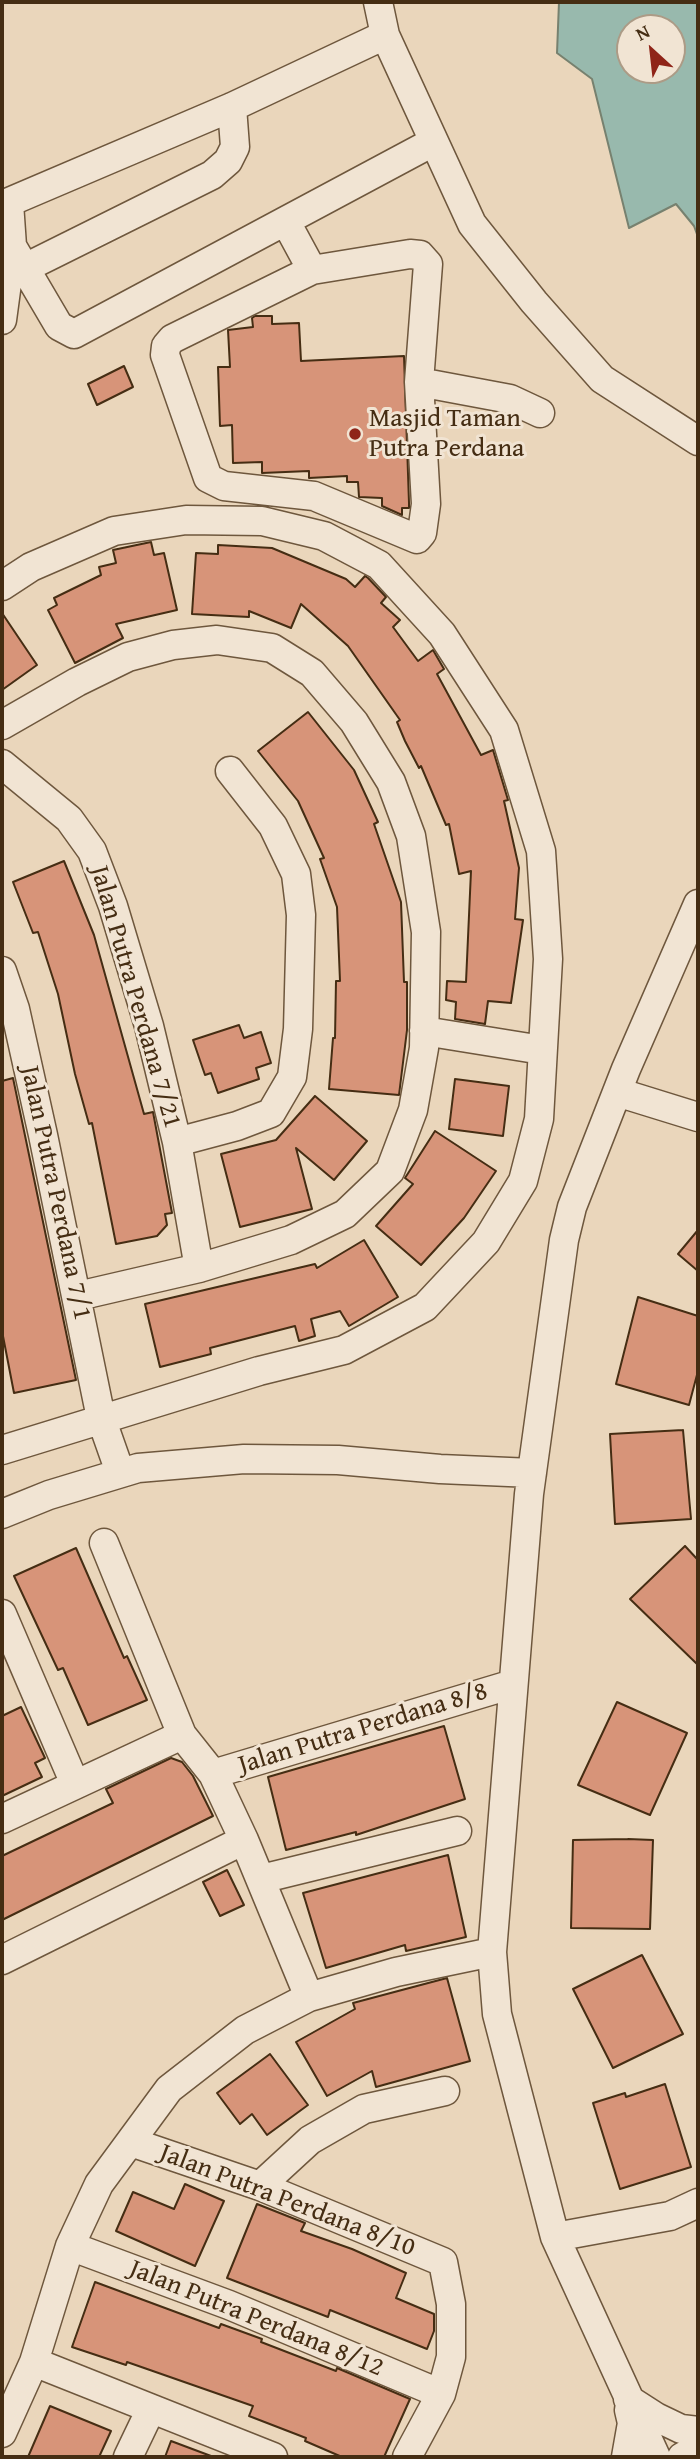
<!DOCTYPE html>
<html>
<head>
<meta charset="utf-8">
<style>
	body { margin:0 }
	#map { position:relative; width:700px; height:2459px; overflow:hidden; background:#ead6bb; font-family:"Gentium Book Plus",serif }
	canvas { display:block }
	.frame { position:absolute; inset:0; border:4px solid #452d13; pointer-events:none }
	.north { position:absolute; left:616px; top:14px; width:70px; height:70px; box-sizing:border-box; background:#f1e4d3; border:2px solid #ac9b86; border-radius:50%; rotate:333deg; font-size:19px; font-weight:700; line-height:28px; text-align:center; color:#452d13 }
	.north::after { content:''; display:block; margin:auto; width:24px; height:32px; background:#8f2418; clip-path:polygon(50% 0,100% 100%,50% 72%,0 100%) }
</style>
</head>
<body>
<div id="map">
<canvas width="700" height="2459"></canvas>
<div class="frame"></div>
<div class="north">N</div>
</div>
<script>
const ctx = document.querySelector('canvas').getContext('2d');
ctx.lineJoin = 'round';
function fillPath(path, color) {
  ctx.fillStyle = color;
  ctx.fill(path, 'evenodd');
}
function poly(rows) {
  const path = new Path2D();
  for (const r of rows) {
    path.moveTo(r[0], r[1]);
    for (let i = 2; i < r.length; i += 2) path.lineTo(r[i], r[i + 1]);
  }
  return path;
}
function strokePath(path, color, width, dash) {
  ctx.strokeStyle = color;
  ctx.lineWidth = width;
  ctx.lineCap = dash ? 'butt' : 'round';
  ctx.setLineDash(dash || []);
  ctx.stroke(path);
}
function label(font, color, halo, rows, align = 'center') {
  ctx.font = font + ' "Gentium Book Plus",serif';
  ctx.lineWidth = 6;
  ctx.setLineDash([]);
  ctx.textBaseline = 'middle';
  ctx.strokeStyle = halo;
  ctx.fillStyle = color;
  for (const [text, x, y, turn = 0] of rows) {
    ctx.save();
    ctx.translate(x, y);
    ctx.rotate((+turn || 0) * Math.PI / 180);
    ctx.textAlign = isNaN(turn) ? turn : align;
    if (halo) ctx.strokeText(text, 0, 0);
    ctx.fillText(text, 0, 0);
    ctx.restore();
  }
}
const water = poly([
	[559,2,698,2,698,237,694,226,676,204,629,228,592,79,557,53,559,2],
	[630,28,672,28,672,70,630,70,630,28]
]);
fillPath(water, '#98b9ad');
strokePath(water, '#77816f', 2);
const building = poly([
	[255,316,272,316,272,324,299,323,301,361,404,356,409,503,409,508,402,508,402,515,382,506,382,498,359,497,358,482,347,482,347,476,309,478,309,471,262,473,262,462,233,463,232,425,220,426,218,367,230,367,228,330,253,327,252,318,255,316],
	[124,366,133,387,97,405,88,384,124,366],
	[151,542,154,555,164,553,177,610,116,624,123,638,75,663,48,610,57,605,54,598,101,575,99,567,116,563,113,550,151,542],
	[218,545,272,548,346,579,355,587,365,576,368,578,386,597,381,603,400,620,393,627,418,661,433,650,444,669,437,674,481,755,493,750,508,800,504,801,519,868,515,919,523,920,511,1003,488,1001,485,1024,455,1019,456,1002,446,1000,447,981,466,982,471,871,459,874,449,824,446,825,421,766,419,768,405,741,397,722,400,720,348,646,301,604,291,628,249,611,249,617,192,614,196,553,218,554,218,545],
	[2,613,37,665,2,690,2,613],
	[308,712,354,770,378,822,374,824,401,902,404,982,407,982,407,1030,399,1095,329,1089,333,1038,335,1038,336,981,340,981,337,907,320,859,324,858,298,801,258,751,308,712],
	[64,861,94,935,144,1114,153,1112,172,1213,165,1214,167,1225,157,1236,116,1244,92,1123,89,1124,75,1074,58,994,38,932,33,933,13,882,64,861],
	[239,1025,244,1038,261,1032,271,1063,256,1068,259,1079,218,1093,211,1073,205,1075,193,1040,239,1025],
	[13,1078,76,1380,14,1393,2,1331,2,1081,13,1078],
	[455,1079,509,1086,503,1136,449,1129,455,1079],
	[315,1096,367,1141,334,1180,296,1148,312,1209,240,1227,221,1154,276,1140,315,1096],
	[435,1131,496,1171,464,1218,421,1265,376,1226,413,1184,405,1178,435,1131],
	[698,1230,698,1271,678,1254,698,1230],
	[364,1240,398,1297,349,1326,340,1311,311,1319,315,1336,299,1341,295,1326,210,1348,211,1354,160,1367,145,1304,315,1264,317,1268,364,1240],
	[638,1297,698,1316,698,1371,689,1405,616,1384,638,1297],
	[683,1430,691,1519,615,1524,610,1434,683,1430],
	[685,1546,698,1560,698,1665,630,1599,685,1546],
	[76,1548,124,1658,127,1656,147,1700,88,1725,63,1668,58,1670,14,1576,76,1548],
	[617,1702,687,1733,650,1815,578,1785,617,1702],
	[21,1707,45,1758,35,1763,42,1777,2,1796,2,1716,21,1707],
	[444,1726,465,1799,356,1835,356,1832,286,1850,268,1777,444,1726],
	[171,1758,182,1762,193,1776,213,1816,2,1920,2,1856,113,1803,106,1789,171,1758],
	[628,1839,653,1840,650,1929,571,1928,573,1840,628,1839],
	[448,1855,466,1937,406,1951,405,1945,326,1968,303,1893,448,1855],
	[227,1870,244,1905,220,1916,203,1882,227,1870],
	[642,1955,683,2034,613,2068,573,1989,642,1955],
	[447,1978,470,2061,376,2087,372,2071,327,2096,296,2042,355,2009,353,2003,447,1978],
	[270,2054,308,2105,267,2135,252,2114,240,2124,217,2093,270,2054],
	[665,2084,691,2167,620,2189,593,2103,625,2093,626,2097,665,2084],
	[185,2184,224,2201,195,2266,116,2231,133,2192,174,2209,185,2184],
	[257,2204,305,2223,301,2231,352,2249,406,2273,396,2298,434,2314,434,2331,427,2349,330,2310,328,2317,227,2278,257,2204],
	[95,2282,219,2328,221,2324,262,2339,261,2342,336,2371,337,2368,410,2399,384,2457,342,2457,305,2441,306,2438,249,2416,253,2406,127,2362,126,2365,72,2347,95,2282],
	[50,2406,111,2431,99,2457,28,2457,50,2406],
	[171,2441,211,2456,211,2457,165,2457,171,2441]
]);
fillPath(building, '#d79479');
strokePath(building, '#452d13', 2);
const minor = poly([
	[378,2,385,35,472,224,534,302,602,379,698,441],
	[2,205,232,107,385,35],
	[286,222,312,270],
	[12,246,59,326,74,334,433,142],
	[410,254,420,255,428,264,419,382,426,504,422,533,417,539,314,496,224,486,208,478,165,355,166,346,172,339,312,270,410,254],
	[25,268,212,175,228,161,235,147,232,107],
	[2,320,12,246,9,203],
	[419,382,510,399,540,413],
	[2,586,31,567,114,531,186,520,262,521,324,536,379,565,442,634,504,730,541,851,548,959,539,1119,523,1181,486,1242,425,1307,344,1350,259,1371,2,1450],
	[2,725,77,682,128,657,173,645,217,640,272,648,312,673,354,722,391,782,411,836,426,932,424,1048,413,1110,390,1171,345,1214,291,1240,199,1268,78,1296],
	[2,764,69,819,92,851,113,906,149,1026,177,1142,199,1268],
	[2,971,15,1009,43,1135,101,1418,120,1472],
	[424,1031,542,1050],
	[617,1092,698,1117],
	[177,1142,237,1126,271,1113,292,1077,298,1029,301,915,296,874,273,826,230,771],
	[2,1514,49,1495,138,1468,244,1459,338,1460,440,1469,532,1473],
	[104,1543,182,1735,213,1774,244,1840,309,1997],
	[2,1614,75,1784],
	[213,1774,513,1684],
	[2,1819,182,1735],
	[261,1879,457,1831],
	[2,1960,244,1840],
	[131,2142,260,2186,443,2262,451,2304,451,2357,441,2394,407,2457],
	[260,2186,310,2140,364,2109,445,2091],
	[555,2237,670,2216,698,2203],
	[70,2246,229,2305,441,2394],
	[34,2362,273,2457],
	[628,2399,656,2417,681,2429,698,2431],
	[2,2433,34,2362,70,2246,99,2184,169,2089,245,2030,309,1997,396,1972,492,1952],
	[128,2457,151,2409],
	[626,2457,632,2423,629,2410],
	[656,2457,555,2237,497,2014,492,1952,529,1494,564,1240,572,1207,626,1069,698,904],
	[682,2457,698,2448]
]);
strokePath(minor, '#6e573d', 31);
strokePath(minor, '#f1e4d3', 28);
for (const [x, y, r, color] of [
	[355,434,7,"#8f2418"]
]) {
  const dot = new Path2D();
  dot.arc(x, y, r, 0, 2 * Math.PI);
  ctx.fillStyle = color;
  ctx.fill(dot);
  strokePath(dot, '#f1e4d3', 2.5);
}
label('26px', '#452d13', '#f1e4d3', [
	["Masjid Taman",369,419],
	["Putra Perdana",369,449]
], 'left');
label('26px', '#452d13', '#f1e4d3', [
	["Jalan Putra Perdana 7/21",135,997,74],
	["Jalan Putra Perdana 7/1",55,1193,78],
	["Jalan Putra Perdana 8/8",363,1729,-17],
	["Jalan Putra Perdana 8/10",287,2201,21],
	["Jalan Putra Perdana 8/12",256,2319,22]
]);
</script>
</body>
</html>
